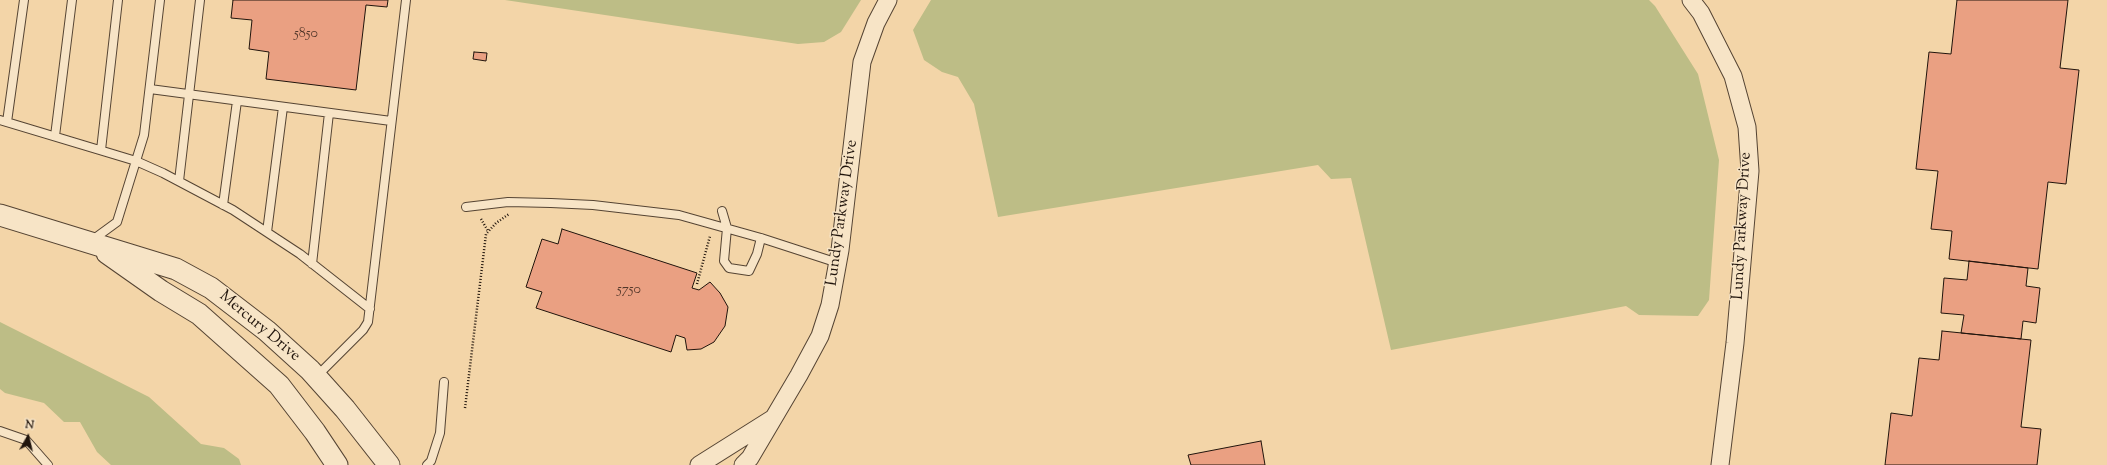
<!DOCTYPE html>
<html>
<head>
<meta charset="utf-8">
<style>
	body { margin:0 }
	#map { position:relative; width:2107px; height:465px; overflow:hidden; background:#f3d5a8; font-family:"Sorts Mill Goudy",serif }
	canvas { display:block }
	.north { position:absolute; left:8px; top:417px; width:40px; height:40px; -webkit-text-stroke:3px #f7e4c6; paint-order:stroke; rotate:8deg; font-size:11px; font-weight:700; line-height:16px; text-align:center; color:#20140c }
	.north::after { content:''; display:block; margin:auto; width:14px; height:18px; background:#20140c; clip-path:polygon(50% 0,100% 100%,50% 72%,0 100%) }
</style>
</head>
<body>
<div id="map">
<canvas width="2107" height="465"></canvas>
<div class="north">N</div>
</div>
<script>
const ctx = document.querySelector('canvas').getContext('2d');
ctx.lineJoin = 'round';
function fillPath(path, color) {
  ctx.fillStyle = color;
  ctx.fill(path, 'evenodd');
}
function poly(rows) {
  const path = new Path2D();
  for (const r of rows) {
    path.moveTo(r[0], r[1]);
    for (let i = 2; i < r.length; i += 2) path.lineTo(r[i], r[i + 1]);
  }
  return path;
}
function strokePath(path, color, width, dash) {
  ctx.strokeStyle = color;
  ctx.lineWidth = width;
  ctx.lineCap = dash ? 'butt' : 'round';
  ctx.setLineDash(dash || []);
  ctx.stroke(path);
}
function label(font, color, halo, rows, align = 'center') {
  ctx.font = font + ' "Sorts Mill Goudy",serif';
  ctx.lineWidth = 3;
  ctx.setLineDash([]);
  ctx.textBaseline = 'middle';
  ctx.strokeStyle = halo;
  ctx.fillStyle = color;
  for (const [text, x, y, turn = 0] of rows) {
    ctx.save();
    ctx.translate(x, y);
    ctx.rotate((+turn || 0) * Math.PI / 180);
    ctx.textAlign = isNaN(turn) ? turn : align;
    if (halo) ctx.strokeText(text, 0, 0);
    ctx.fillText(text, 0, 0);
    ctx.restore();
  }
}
fillPath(poly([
	[505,0,861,0,841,32,824,42,798,44],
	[931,0,1649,0,1655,6,1698,74,1719,160,1709,300,1698,316,1639,315,1626,306,1391,350,1351,178,1331,179,1318,165,998,217,974,104,958,77,942,72,924,60,913,30],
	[0,322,149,397,201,444,224,448,239,459,241,465,111,465,97,452,80,422,64,422,44,403,5,393,0,389]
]), '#bdbd86');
const building = poly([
	[233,0,388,0,387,7,366,5,356,90,266,79,269,52,249,49,252,20,231,18,233,0],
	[1957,0,2068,0,2060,68,2079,70,2066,184,2048,182,2038,269,1949,259,1952,231,1931,229,1938,171,1916,169,1929,52,1951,54,1957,0],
	[474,52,487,53,486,61,473,59,474,52],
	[562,229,697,273,692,288,699,290,710,282,720,293,728,307,725,326,714,342,701,349,687,350,685,338,676,335,671,352,536,308,542,292,526,287,542,239,558,244,562,229],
	[1969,261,2028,268,2026,286,2040,288,2036,323,2023,321,2021,339,1961,333,1964,315,1941,313,1944,278,1967,280,1969,261],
	[1942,331,2031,340,2021,427,2041,429,2037,465,1885,465,1891,413,1912,416,1919,358,1939,360,1942,331],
	[1261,441,1265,465,1191,465,1188,455,1261,441]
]);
fillPath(building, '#eaa082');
strokePath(building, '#20140c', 1);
const service = poly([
	[150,89,391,121],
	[0,120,136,161,163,173,233,210,300,254,370,309],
	[7,122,24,0],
	[55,136,72,0],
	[101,150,118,0],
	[179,181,200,0],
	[223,205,237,101],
	[466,207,508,202,551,203,593,205,679,215,761,238,838,263],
	[722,211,727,228,724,261,729,268,749,271,757,254,761,238],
	[267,232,283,107],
	[91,241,117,222,144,135,160,0],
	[312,264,329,113],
	[317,376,363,330,368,322,406,0],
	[0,431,26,440,48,465],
	[427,465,431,461,440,433,444,382]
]);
const minor = poly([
	[1691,0,1701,13,1733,76,1747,127,1750,171,1735,343,1720,465],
	[699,465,772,419],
	[743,465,750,458,799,375,820,336,830,305,840,250,862,62,876,23,888,0]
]);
const tertiary = poly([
	[0,215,176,269,211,288,267,331,310,370,345,409,389,465],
	[107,253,161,291,199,314,279,385,315,432,337,465]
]);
strokePath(service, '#543', 10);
strokePath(minor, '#543', 19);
strokePath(tertiary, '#543', 23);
strokePath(poly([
	[481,219,488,231],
	[697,284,710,236],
	[465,408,486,234,496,223,509,214]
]), '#20140c', 2.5, [1, 2]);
strokePath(service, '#f7e4c6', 8);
strokePath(minor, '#f7e4c6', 17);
strokePath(tertiary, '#f7e4c6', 21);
label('14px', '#52372a', null, [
	["5850",306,35],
	["5750",629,291]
]);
label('16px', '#20140c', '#f7e4c6', [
	["Lundy Parkway Drive",843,213,-82],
	["Lundy Parkway Drive",1743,226,-87],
	["Mercury Drive",259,327,40]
]);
</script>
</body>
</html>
